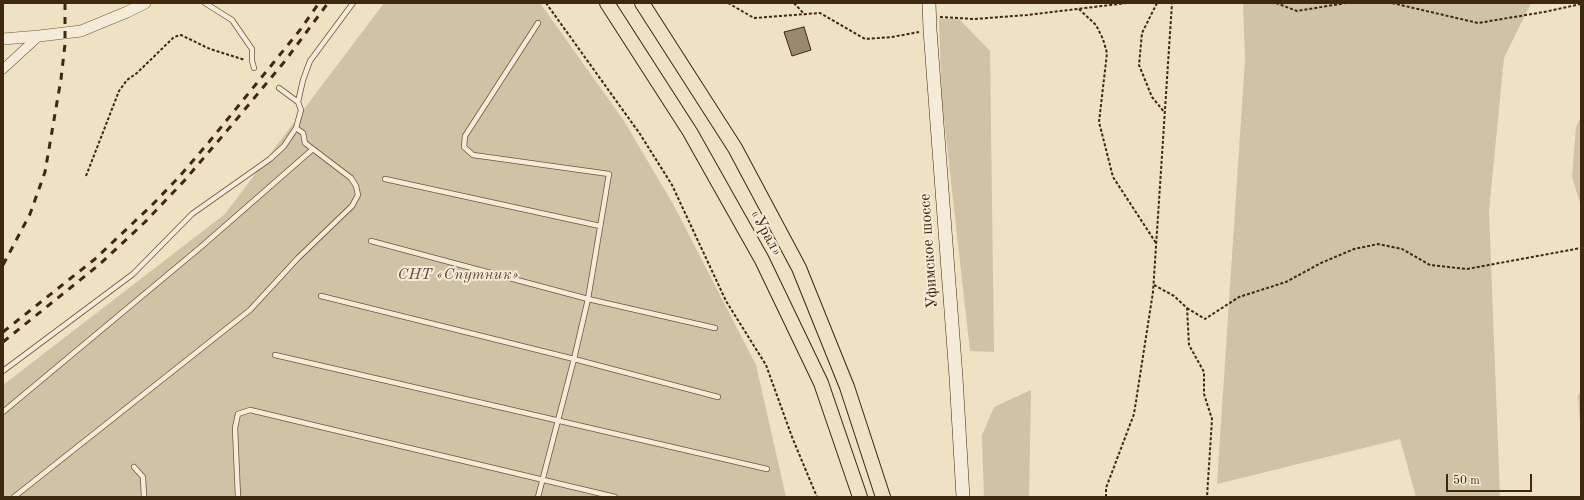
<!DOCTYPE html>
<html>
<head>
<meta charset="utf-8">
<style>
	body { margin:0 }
	#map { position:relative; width:1584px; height:500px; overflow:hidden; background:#eee2c3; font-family:"Old Standard TT",serif }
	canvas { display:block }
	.frame { position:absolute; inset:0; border:4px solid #3e280e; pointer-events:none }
	.scale { position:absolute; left:1446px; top:474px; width:86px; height:18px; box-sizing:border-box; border:2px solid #3e280e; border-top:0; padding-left:5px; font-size:12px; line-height:14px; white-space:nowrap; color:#3e280e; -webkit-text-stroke:3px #f4ecd8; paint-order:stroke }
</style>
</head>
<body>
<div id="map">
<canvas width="1584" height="500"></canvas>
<div class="frame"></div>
<div class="scale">50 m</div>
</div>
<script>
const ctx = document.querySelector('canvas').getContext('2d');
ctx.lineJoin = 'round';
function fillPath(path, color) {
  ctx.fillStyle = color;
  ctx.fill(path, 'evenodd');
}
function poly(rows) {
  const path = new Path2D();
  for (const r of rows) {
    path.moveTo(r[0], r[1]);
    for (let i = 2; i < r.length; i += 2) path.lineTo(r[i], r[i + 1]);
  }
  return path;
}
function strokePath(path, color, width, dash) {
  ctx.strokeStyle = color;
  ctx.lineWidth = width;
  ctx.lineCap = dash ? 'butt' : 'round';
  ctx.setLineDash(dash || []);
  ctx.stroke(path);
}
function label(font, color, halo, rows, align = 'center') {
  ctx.font = font + ' "Old Standard TT",serif';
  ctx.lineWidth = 4;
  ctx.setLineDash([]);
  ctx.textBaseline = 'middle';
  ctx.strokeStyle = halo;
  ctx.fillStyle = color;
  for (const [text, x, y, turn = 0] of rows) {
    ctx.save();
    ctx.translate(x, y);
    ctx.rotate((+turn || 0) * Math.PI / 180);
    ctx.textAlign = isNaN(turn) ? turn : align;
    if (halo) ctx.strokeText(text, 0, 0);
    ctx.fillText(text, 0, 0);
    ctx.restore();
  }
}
fillPath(poly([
	[384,3,540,3,624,121,673,204,756,365,786,497,3,497,3,385,225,214],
	[1243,3,1531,3,1504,58,1489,211,1500,497,1416,497,1400,439,1217,484,1245,59],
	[939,19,959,19,990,51,994,352,970,351,942,101],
	[1581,116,1581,206,1572,177,1576,127],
	[1031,390,1029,497,984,497,982,435,994,407],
	[1581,392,1581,437,1578,395]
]), '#d0c2a4');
const building = poly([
	[804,27,811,50,792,56,784,32,804,27]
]);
fillPath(building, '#9a896c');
strokePath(building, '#3e280e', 1);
const service = poly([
	[205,3,232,20,252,49,252,61,254,68],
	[279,88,298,102],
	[385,179,600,226],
	[371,241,588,299,715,328],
	[321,296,574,359,718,397],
	[275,355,767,469],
	[3,371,133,274,192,214,270,159,284,146,296,128,301,110,298,102,303,80,310,61,353,3],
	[3,412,202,246,313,149],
	[134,467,143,477,144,497],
	[14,497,250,310,298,258,352,206,358,195,356,186,351,178,305,143,303,133,296,128],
	[238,497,235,428,238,414,250,410,615,497],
	[538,497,574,359,588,299,609,174,473,155,464,147,465,136,538,23]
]);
const minor = poly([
	[3,69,39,36]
]);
const tertiary = poly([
	[3,39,39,36,81,31,127,12,145,3]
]);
const secondary = poly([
	[929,3,930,30,956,377,963,497]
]);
const primary = poly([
	[607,3,690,132,762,260,821,383,860,497],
	[642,3,735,148,799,268,847,387,883,497]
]);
strokePath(service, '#6a563b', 6);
strokePath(minor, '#6a563b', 10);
strokePath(tertiary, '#6a563b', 12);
strokePath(secondary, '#3e280e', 14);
strokePath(primary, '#3e280e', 16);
strokePath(poly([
	[546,3,640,134,672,185,726,301,766,365,792,437,817,497],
	[728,3,754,18,820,13,865,39,892,37,919,32],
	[794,3,805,15],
	[1157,3,1142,33,1139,65,1152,97,1165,113],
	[1276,3,1297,11,1346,3],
	[1392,3,1478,23,1544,12,1581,4],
	[1079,9,1096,25,1103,39,1107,53,1099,122,1113,177,1156,243],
	[940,17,975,19,1027,15,1127,3],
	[86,176,119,91,127,80,137,73,174,37,181,35,210,49,245,60],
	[1154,285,1174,296,1187,308,1189,345,1204,372,1204,394,1212,419,1207,497],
	[1187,308,1205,319,1239,297,1286,282,1321,263,1354,249,1378,244,1402,249,1430,265,1467,269,1581,248],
	[1106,497,1106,488,1134,414,1153,292,1172,3]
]), '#3e280e', 2, [3, 2]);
strokePath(service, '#f4ecd8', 4.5);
strokePath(minor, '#f4ecd8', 9);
strokePath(tertiary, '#f4ecd8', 11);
strokePath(secondary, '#f4ecd8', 13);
strokePath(primary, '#eee2c3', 14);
strokePath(poly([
	[3,265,30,214,45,172,61,79,65,44,65,3],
	[3,332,95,259,152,205,179,177,209,142,300,30,319,3],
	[3,342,100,264,145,222,184,181,231,126,285,61,328,3]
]), '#3e280e', 3, [7, 7]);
label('16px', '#3e280e', '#f4ecd8', [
	["«Урал»",766,233,61],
	["Уфимское шоссе",929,251,-94]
]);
label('italic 16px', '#624e34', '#f4ecd8', [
	["СНТ «Спутник»",458,275]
]);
</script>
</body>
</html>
